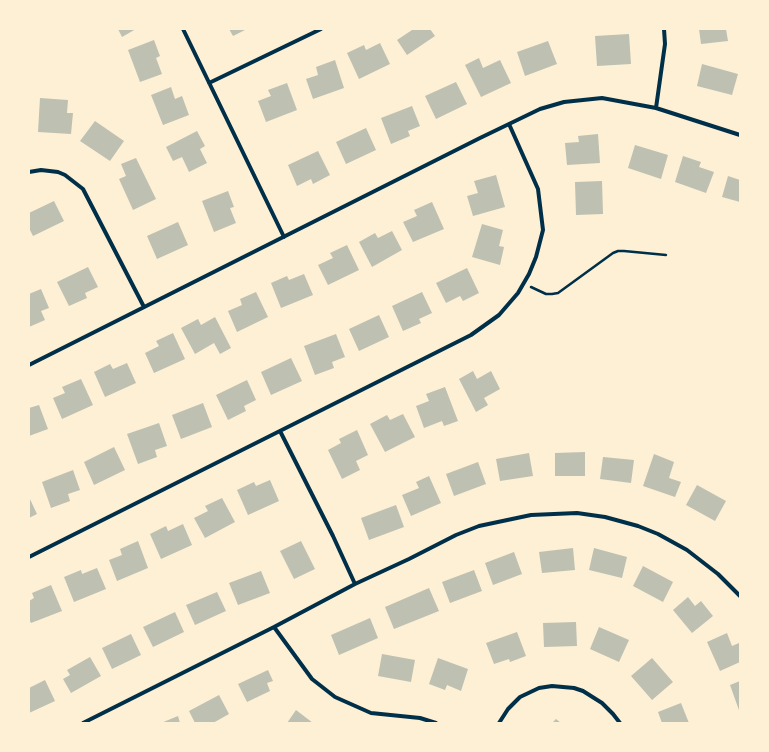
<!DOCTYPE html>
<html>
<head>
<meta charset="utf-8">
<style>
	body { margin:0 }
	#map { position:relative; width:769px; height:752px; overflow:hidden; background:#fdf0d5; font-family:"Golos Text",sans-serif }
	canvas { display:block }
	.frame { position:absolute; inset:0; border:30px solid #fdf0d5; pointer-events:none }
</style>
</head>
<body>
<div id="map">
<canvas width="769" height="752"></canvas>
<div class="frame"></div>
</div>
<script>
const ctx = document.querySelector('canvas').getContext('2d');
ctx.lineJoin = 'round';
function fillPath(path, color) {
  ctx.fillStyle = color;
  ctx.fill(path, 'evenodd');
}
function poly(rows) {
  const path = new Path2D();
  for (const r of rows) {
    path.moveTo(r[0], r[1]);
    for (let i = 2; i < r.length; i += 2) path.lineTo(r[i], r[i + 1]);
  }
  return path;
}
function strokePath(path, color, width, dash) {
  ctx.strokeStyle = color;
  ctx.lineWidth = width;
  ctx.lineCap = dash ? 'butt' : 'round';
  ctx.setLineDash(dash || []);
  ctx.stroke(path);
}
fillPath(poly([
	[118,29,136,29,122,37],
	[229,29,247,29,233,36],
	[412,29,430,29,435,36,407,55,397,40,412,30],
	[699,29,726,29,728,41,701,44],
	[629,34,631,64,597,66,595,36],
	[154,40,160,56,156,58,162,74,140,82,128,50],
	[548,41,557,64,525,76,517,52],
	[380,43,390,64,359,79,347,53,364,45,366,50],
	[479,58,483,68,500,60,511,83,481,97,465,65],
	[335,60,344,88,313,99,306,79,318,75,316,67],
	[702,64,738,74,732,95,697,86],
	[456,82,467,104,436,119,425,96],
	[287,83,297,110,266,122,258,101,271,96,268,90],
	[171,87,175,99,182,96,189,115,163,125,151,95],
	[40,98,68,100,67,113,73,113,71,134,38,132],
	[412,106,420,126,408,131,410,136,391,144,381,118],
	[95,121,124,141,110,161,80,141],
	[366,128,376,150,346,164,336,142],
	[197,131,205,146,200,149,207,163,189,172,182,157,173,161,166,147],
	[598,134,600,163,567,165,565,143,579,142,578,136],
	[635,145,668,155,661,179,628,168],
	[318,151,330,175,313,184,311,179,297,186,288,165],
	[683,156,701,162,699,167,714,172,706,193,675,182],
	[136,158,156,199,133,210,119,179,126,176,121,164],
	[496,175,505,207,473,216,467,196,478,193,474,181],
	[728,176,740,180,740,202,722,197],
	[602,181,603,214,576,215,575,182],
	[228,191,234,207,230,208,236,223,214,232,202,201],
	[54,201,64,221,33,236,29,228,29,213],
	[432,202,444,229,413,242,403,222,417,216,414,210],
	[178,222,188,245,157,259,147,236],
	[482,224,503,230,499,246,504,247,500,265,472,257],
	[392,231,402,250,372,267,359,242,375,233,378,238],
	[347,245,359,270,328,285,318,265,333,258,330,253],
	[88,267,98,287,85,293,87,298,69,306,57,282],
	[467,268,479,293,463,301,460,296,446,303,436,283],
	[304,274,313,295,281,308,271,283,287,276,289,280],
	[41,289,49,308,41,311,45,320,29,327,29,294],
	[256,292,268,317,237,332,228,311,242,305,240,299],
	[422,292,432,313,419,319,421,323,403,331,392,306],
	[379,315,389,337,359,351,349,329],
	[215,317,231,348,220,354,214,343,195,354,181,328,198,319,201,325],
	[173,333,185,359,154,373,145,353,159,346,156,341],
	[336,334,345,357,332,362,334,368,315,375,304,346],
	[291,358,302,381,271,395,261,372],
	[127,363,136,383,105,397,94,372,110,364,113,369],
	[473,371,477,379,491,371,500,389,484,398,488,405,476,412,459,379],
	[81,379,93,405,62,419,53,398,65,393,62,387],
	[247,380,256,400,244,406,246,411,228,420,216,395],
	[445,387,458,421,444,426,442,421,424,428,416,406,429,401,426,394],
	[203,403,212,427,181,439,172,415],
	[39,405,48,429,29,436,29,408],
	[403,414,415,437,385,452,370,424,387,415,390,420],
	[159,423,167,446,155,450,157,457,138,464,127,434],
	[357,430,368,455,356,461,360,470,342,479,328,450,341,443,339,439],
	[114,447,125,470,94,485,84,462],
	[585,452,585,476,555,476,555,453],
	[529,453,533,476,500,481,496,459],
	[654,454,674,462,669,478,681,482,675,497,643,486],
	[603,457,634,460,631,483,600,479],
	[478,462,486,484,454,496,446,474],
	[73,470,80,490,68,494,70,501,51,508,42,482],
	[429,476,441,503,411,516,402,495,419,488,416,482],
	[270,480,279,501,248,515,237,490,254,482,256,486],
	[697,485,726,501,715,521,686,505],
	[29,497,37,514,29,518],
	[222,498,235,522,205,538,194,518,208,511,205,506],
	[396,505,404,527,369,540,361,518],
	[183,524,192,545,161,559,150,534,166,526,168,531],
	[138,541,148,568,117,581,109,560,122,555,120,549],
	[301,541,315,569,294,579,280,551],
	[573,548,575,570,542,573,539,552],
	[594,548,627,557,622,578,589,570],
	[514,552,522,574,493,585,485,563],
	[643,566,673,582,663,602,633,586],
	[97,568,106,589,74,602,64,577,81,570,82,574],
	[474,570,482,591,450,603,442,582],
	[261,571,270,593,238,605,229,583],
	[51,585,62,611,31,623,29,619,29,601,34,598,32,593],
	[429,588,439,611,394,629,385,607],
	[217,592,226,611,195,625,186,605],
	[688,597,695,606,701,601,713,616,692,633,673,610],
	[175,612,184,632,153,647,143,627],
	[370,618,378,638,339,655,331,635],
	[576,622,577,646,544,647,543,623],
	[599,627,629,640,619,662,590,649],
	[517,632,526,656,510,662,509,659,494,664,486,643],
	[727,633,732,646,739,643,740,646,740,662,720,671,707,642],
	[131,634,141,655,112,669,102,648],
	[382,654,415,660,411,682,378,676],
	[90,657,101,676,71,693,63,679,70,675,67,670],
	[438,658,468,669,461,691,447,685,445,690,429,684],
	[652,658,673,682,652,700,631,676],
	[268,670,273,681,267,683,270,691,247,702,238,684],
	[45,680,55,701,29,713,29,688],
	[740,681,740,713,730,685],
	[219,695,229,714,213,723,195,723,189,711],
	[681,703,689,723,662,723,658,712],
	[296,710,313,723,287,723],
	[178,716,180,723,161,723],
	[556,719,561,723,552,723]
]), '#bec0b2');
strokePath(poly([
	[531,287,546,294,552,294,558,293,613,253,618,251,624,251,666,255]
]), '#003049', 2.5);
strokePath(poly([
	[183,29,284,237],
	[209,83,321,29],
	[656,108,665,44,664,29],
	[29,172,41,170,58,172,65,175,83,189,144,307],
	[29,365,480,138,509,124,540,109,564,102,602,98,656,108,740,135],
	[280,431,333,536,355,584],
	[29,557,471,335,499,315,518,293,529,274,536,257,543,230,538,189,509,124],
	[274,627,312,679,335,697,371,713,420,718,436,723],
	[83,723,274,627,355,584,409,559,456,535,479,526,531,515,577,513,605,517,638,526,658,534,687,550,718,574,740,596],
	[499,723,508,709,520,697,539,688,552,686,574,688,583,691,602,703,613,714,620,723]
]), '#003049', 4);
</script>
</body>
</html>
